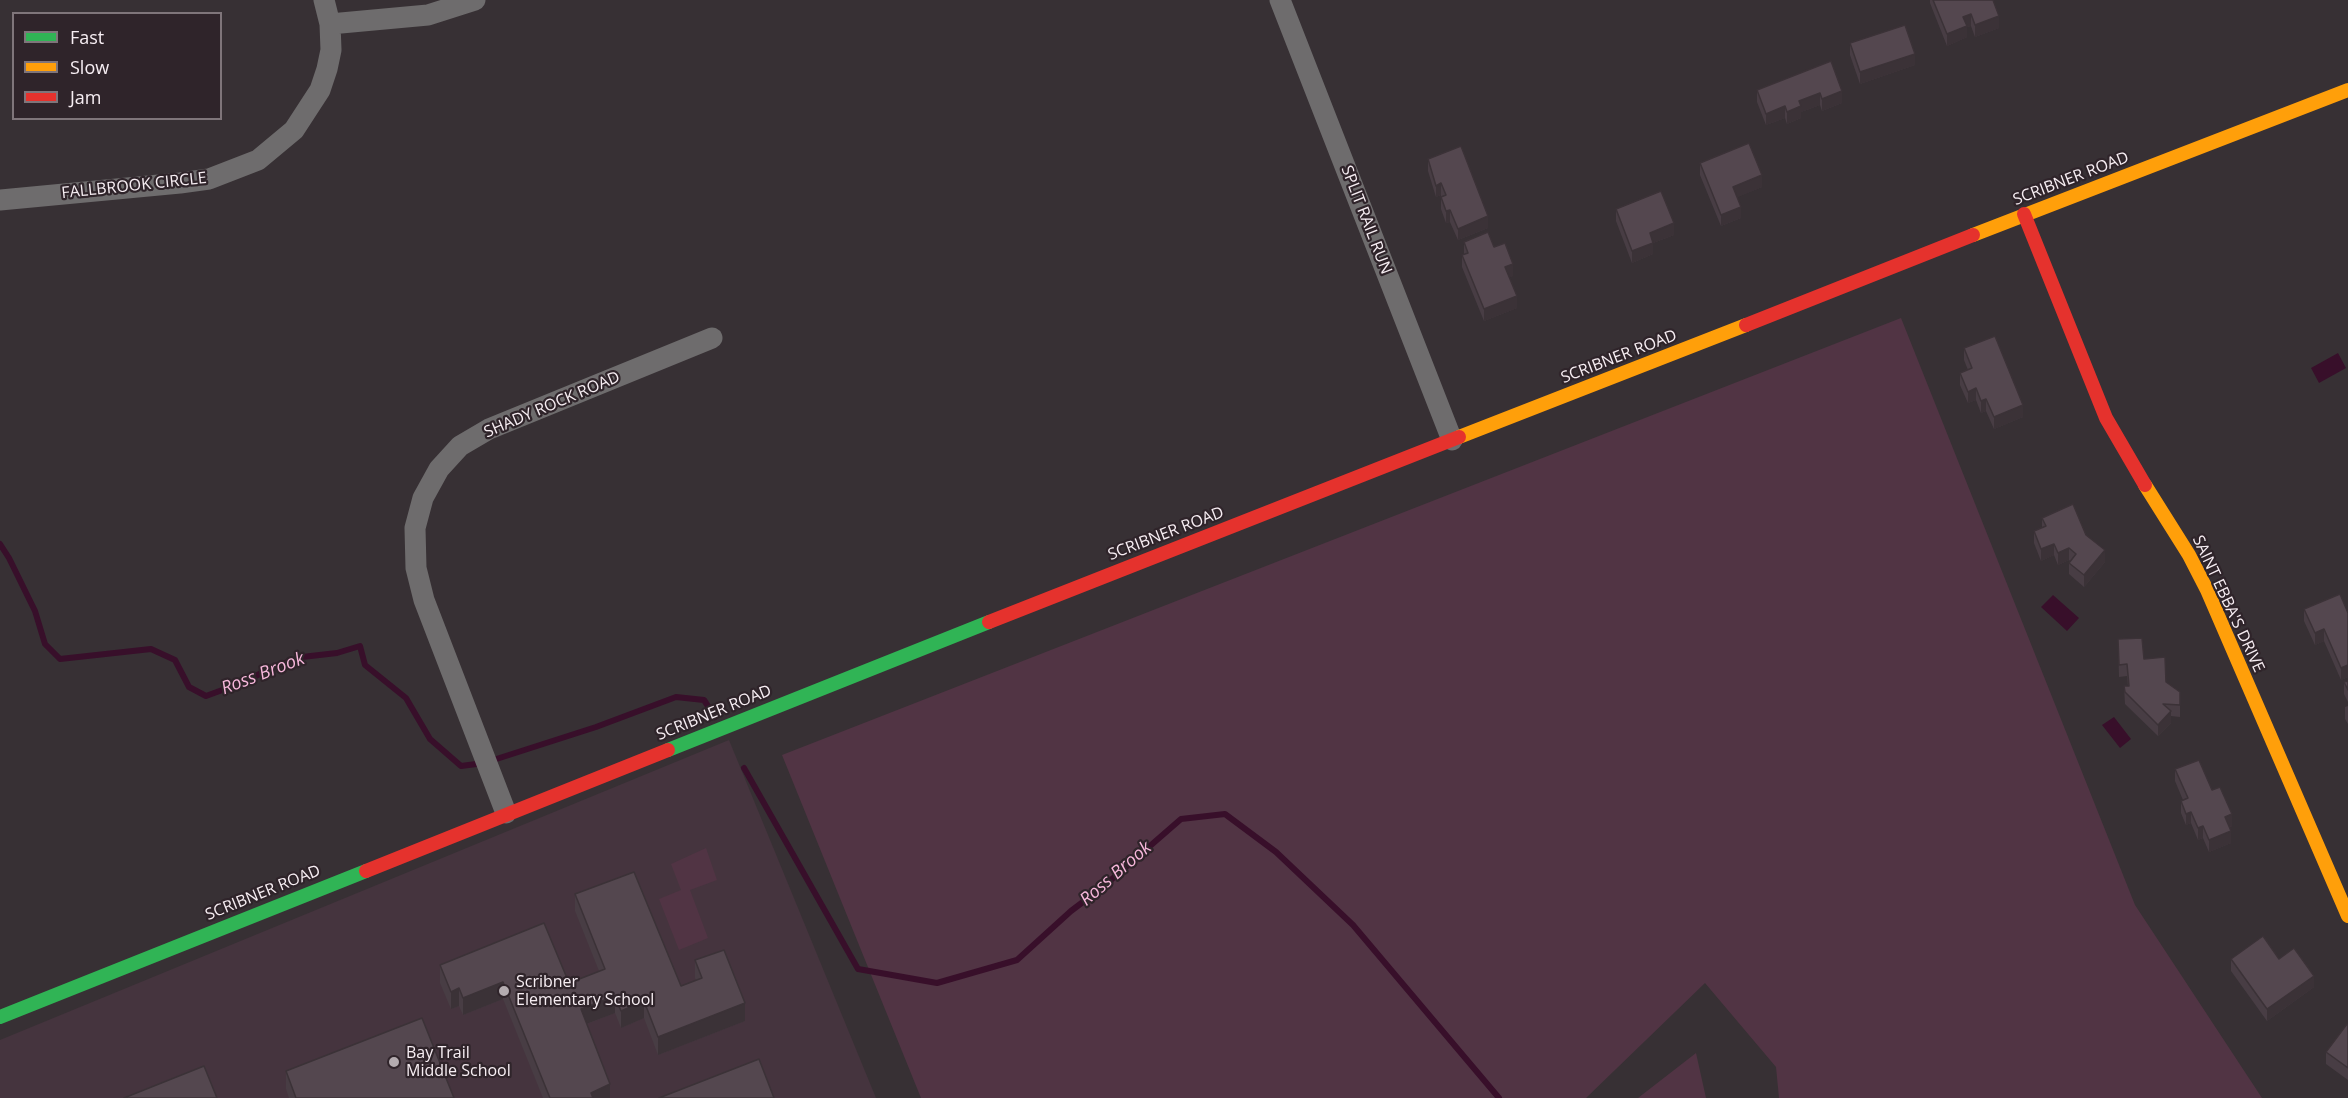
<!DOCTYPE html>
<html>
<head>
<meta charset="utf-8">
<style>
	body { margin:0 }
	#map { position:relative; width:2348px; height:1098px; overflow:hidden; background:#373034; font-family:"Open Sans",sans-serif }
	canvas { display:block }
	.legend { position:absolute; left:12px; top:12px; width:210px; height:108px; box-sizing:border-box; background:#2f242a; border:2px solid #7f757a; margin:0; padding:8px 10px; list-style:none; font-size:18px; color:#f7eef3 }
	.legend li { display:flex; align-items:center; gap:12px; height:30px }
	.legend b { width:30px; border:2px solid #7f757a }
</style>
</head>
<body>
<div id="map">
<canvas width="2348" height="1098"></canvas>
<ul class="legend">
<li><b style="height:8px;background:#30b455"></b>Fast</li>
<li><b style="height:8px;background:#ff9f0a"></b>Slow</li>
<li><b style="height:8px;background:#e5322d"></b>Jam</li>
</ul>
</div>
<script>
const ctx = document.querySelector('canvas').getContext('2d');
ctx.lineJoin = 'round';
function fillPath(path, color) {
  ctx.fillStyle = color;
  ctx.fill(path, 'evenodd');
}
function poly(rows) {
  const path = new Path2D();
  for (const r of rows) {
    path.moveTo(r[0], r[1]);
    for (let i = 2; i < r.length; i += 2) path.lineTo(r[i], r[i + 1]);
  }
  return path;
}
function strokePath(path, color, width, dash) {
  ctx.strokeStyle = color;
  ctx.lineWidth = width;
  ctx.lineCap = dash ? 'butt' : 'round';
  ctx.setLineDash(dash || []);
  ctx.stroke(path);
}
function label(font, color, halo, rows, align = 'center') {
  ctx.font = font + ' "Open Sans",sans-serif';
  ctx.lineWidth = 4.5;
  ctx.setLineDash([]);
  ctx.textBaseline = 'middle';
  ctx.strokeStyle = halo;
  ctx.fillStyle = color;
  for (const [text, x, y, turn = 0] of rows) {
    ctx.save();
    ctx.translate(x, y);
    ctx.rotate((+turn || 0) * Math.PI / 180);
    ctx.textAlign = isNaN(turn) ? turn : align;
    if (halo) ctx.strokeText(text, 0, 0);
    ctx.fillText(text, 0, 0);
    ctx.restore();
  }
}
fillPath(poly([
	[729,740,876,1098,0,1098,0,1040]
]), '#45343e');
fillPath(poly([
	[1901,318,2135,905,2262,1098,1779,1098,1776,1067,1705,983,1586,1098,921,1098,782,755],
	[706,848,717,880,690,890,708,938,679,950,659,899,681,890,671,864],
	[1696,1053,1706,1098,1638,1098]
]), '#513444');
fillPath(poly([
	[2338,353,2346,368,2319,383,2311,368],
	[2053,595,2079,618,2067,631,2041,607],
	[2114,717,2131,739,2120,748,2102,725]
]), '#380f2a');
strokePath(poly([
	[0,544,9,558,35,611,45,644,60,659,151,649,175,660,189,687,206,696,244,682,273,667,302,657,337,653,360,646,365,665,406,698,430,739,461,766,484,763,596,727,676,697,704,700,715,717],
	[744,768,858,969,937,983,1017,960,1071,911,1104,886,1181,819,1225,814,1276,852,1353,925,1499,1098]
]), '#380f2a', 6);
strokePath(poly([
	[1280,0,1452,440],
	[330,24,428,15,475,0],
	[0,200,180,183,209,179,258,160,294,130,320,90,327,69,331,50,330,24,324,0],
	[506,813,424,600,416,568,415,528,423,498,439,469,460,446,489,429,712,338]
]), '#6e6c6d', 21);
strokePath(poly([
	[668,750,989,622],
	[0,1017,366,871]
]), '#30b455', 14);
strokePath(poly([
	[1973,235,2348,90],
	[1459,437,1746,325],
	[2145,485,2189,555,2207,590,2348,916]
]), '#ff9f0a', 14);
strokePath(poly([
	[2024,214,2106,418,2145,485],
	[1746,325,1973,235],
	[989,622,1459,437],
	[366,871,668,750]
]), '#e5322d', 14);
fillPath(poly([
	[1930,0,1993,0,1999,28,1975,37,1971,26,1967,27,1967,37,1947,46,1930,3],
	[1850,43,1915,65,1860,84,1850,55],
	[1831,61,1842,103,1822,111,1820,105,1801,112,1801,118,1787,124,1785,118,1766,125,1757,102,1757,90],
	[1428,159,1488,228,1458,240,1450,222,1446,223,1441,209,1441,195,1436,197,1428,171],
	[1700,163,1762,187,1737,197,1741,218,1721,226,1700,175],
	[1616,209,1674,235,1653,243,1653,254,1632,263,1616,221],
	[1464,242,1494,247,1513,276,1509,277,1517,308,1484,321,1462,267,1462,255,1464,254],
	[1964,348,2023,417,1994,429,1986,411,1981,413,1976,400,1968,403,1960,385,1960,373,1968,370,1964,360],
	[2042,518,2105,562,2084,587,2069,574,2069,563,2070,561,2069,560,2058,565,2054,555,2041,561,2034,543,2034,531,2042,528],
	[2304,609,2348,613,2348,677,2341,680,2324,641,2315,645,2304,621],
	[2118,639,2144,659,2166,682,2180,704,2180,717,2171,716,2171,723,2158,736,2125,704,2124,686,2128,686,2127,676,2119,677],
	[2348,681,2348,702,2344,694,2344,682],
	[2348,706,2348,724,2345,719,2345,707],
	[2175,769,2212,790,2232,826,2230,827,2231,843,2209,852,2203,838,2198,840,2191,823,2186,825,2181,813,2181,801,2183,800,2175,781],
	[575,894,681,986,696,980,695,978,695,960,745,1021,658,1055,644,1018,621,1028,615,1013,587,1024,610,1098,543,1098,503,999,463,1015,459,1006,451,1009,440,983,440,965,569,983,599,971,575,911],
	[2231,959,2279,959,2314,987,2267,1021,2231,971],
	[2348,1025,2348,1080,2326,1064,2326,1052],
	[286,1071,454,1098,289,1098,286,1089]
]), '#483d44');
fillPath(poly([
	[1971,14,1971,26,1967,27,1967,37,1947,46,1947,34,1963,17],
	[1999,16,1999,28,1975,37,1975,25],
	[1915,54,1915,65,1860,84,1860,72],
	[1842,91,1842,103,1822,111,1822,99],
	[1820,93,1820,105,1801,112,1801,118,1787,124,1787,112,1799,101],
	[1785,106,1785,118,1766,125,1766,114],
	[1762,175,1762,187,1733,199,1733,187],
	[1441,183,1441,195,1436,197,1436,186],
	[1741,207,1741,218,1721,226,1721,215],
	[1450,210,1450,222,1446,223,1446,211],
	[1488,216,1488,228,1458,240,1458,229],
	[1674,223,1674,235,1653,243,1653,254,1632,263,1632,251,1650,233],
	[1513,264,1513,276,1505,279,1505,267],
	[1517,296,1517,308,1484,321,1484,309],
	[1976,388,1976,400,1968,403,1968,392],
	[1986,399,1986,411,1981,413,1981,401],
	[2023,405,2023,417,1994,429,1994,417],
	[2054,544,2054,555,2041,561,2041,549],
	[2069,548,2069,560,2058,565,2058,553],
	[2105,550,2105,562,2084,587,2084,575],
	[2324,629,2324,641,2315,645,2315,633],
	[2348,665,2348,677,2341,680,2341,668],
	[2171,711,2171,723,2158,736,2158,725],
	[2191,812,2191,823,2186,825,2186,814],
	[2232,814,2232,826,2225,829,2225,817],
	[2203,826,2203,838,2198,840,2198,828],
	[2231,831,2231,843,2209,852,2209,840],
	[2314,976,2314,987,2267,1021,2267,1009],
	[503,982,503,999,463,1015,463,998],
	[459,988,459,1006,451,1009,451,992],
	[615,996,615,1013,581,1026,581,1009],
	[644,1001,644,1018,621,1028,621,1011],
	[745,1003,745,1021,658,1055,658,1037],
	[610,1084,610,1098,591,1098,591,1093]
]), '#3b3237');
const building = poly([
	[1933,0,1993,0,1999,16,1975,25,1971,14,1963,17,1967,26,1947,34,1933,0],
	[1905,25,1915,54,1860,72,1850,43,1905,25],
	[1831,61,1842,91,1822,99,1820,93,1799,101,1801,106,1787,112,1785,106,1766,114,1757,90,1831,61],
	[1749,143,1762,175,1733,187,1741,207,1721,215,1700,163,1749,143],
	[1461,146,1488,216,1458,229,1450,210,1446,211,1441,197,1446,195,1441,183,1436,186,1428,159,1461,146],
	[1661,191,1674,223,1650,233,1653,243,1632,251,1616,209,1661,191],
	[1488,232,1494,247,1505,243,1513,264,1505,267,1517,296,1484,309,1462,255,1468,253,1464,242,1488,232],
	[1995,336,2023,405,1994,417,1986,399,1981,401,1976,388,1968,392,1960,373,1972,368,1964,348,1995,336],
	[2073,504,2086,535,2105,550,2084,575,2069,563,2076,554,2069,548,2058,553,2054,544,2041,549,2034,531,2046,526,2042,518,2073,504],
	[2340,594,2348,613,2348,665,2341,668,2324,629,2315,633,2304,609,2340,594],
	[2142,638,2144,659,2165,657,2166,682,2180,692,2180,705,2163,704,2171,711,2158,725,2125,692,2124,686,2129,686,2127,664,2119,665,2118,639,2142,638],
	[2348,681,2348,690,2344,682,2348,681],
	[2199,760,2212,790,2220,787,2232,814,2225,817,2231,831,2209,840,2203,826,2198,828,2191,812,2186,814,2181,801,2188,798,2175,769,2199,760],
	[634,872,681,986,702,978,695,960,724,950,745,1003,658,1037,644,1001,621,1011,615,996,581,1009,610,1084,591,1093,593,1098,550,1098,503,982,463,998,459,988,451,992,440,965,544,923,569,983,605,969,575,894,634,872],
	[2263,936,2279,959,2294,948,2314,976,2267,1009,2231,959,2263,936],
	[422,1018,454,1098,296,1098,286,1071,422,1018],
	[2347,1024,2348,1025,2348,1068,2326,1052,2347,1024],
	[759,1059,774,1098,659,1098,759,1059],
	[204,1066,217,1098,124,1098,204,1066]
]);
fillPath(building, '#54474f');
strokePath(building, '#3b3237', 1.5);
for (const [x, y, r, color] of [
	[504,991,6,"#b4acb0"],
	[394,1062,6,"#b4acb0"]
]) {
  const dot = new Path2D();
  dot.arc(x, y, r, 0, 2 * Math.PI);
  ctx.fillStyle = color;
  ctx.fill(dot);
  strokePath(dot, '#2f242a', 2);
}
label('16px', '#f7eef3', '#2f242a', [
	["SCRIBNER ROAD",2071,179,-21],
	["FALLBROOK CIRCLE",134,186,-6],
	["SPLIT RAIL RUN",1366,220,69],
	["SCRIBNER ROAD",1619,357,-21],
	["SHADY ROCK ROAD",552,405,-23],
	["SCRIBNER ROAD",1166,534,-21],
	["SAINT EBBA'S DRIVE",2228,604,65],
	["SCRIBNER ROAD",714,713,-22],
	["SCRIBNER ROAD",263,893,-22]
]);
label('16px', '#f7eef3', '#2f242a', [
	["Scribner",516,982],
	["Elementary School",516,1000],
	["Bay Trail",406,1053],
	["Middle School",406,1071]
], 'left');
label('italic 18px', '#f7b7db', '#2f242a', [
	["Ross Brook",263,674,-21],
	["Ross Brook",1116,874,-41]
]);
</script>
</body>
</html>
